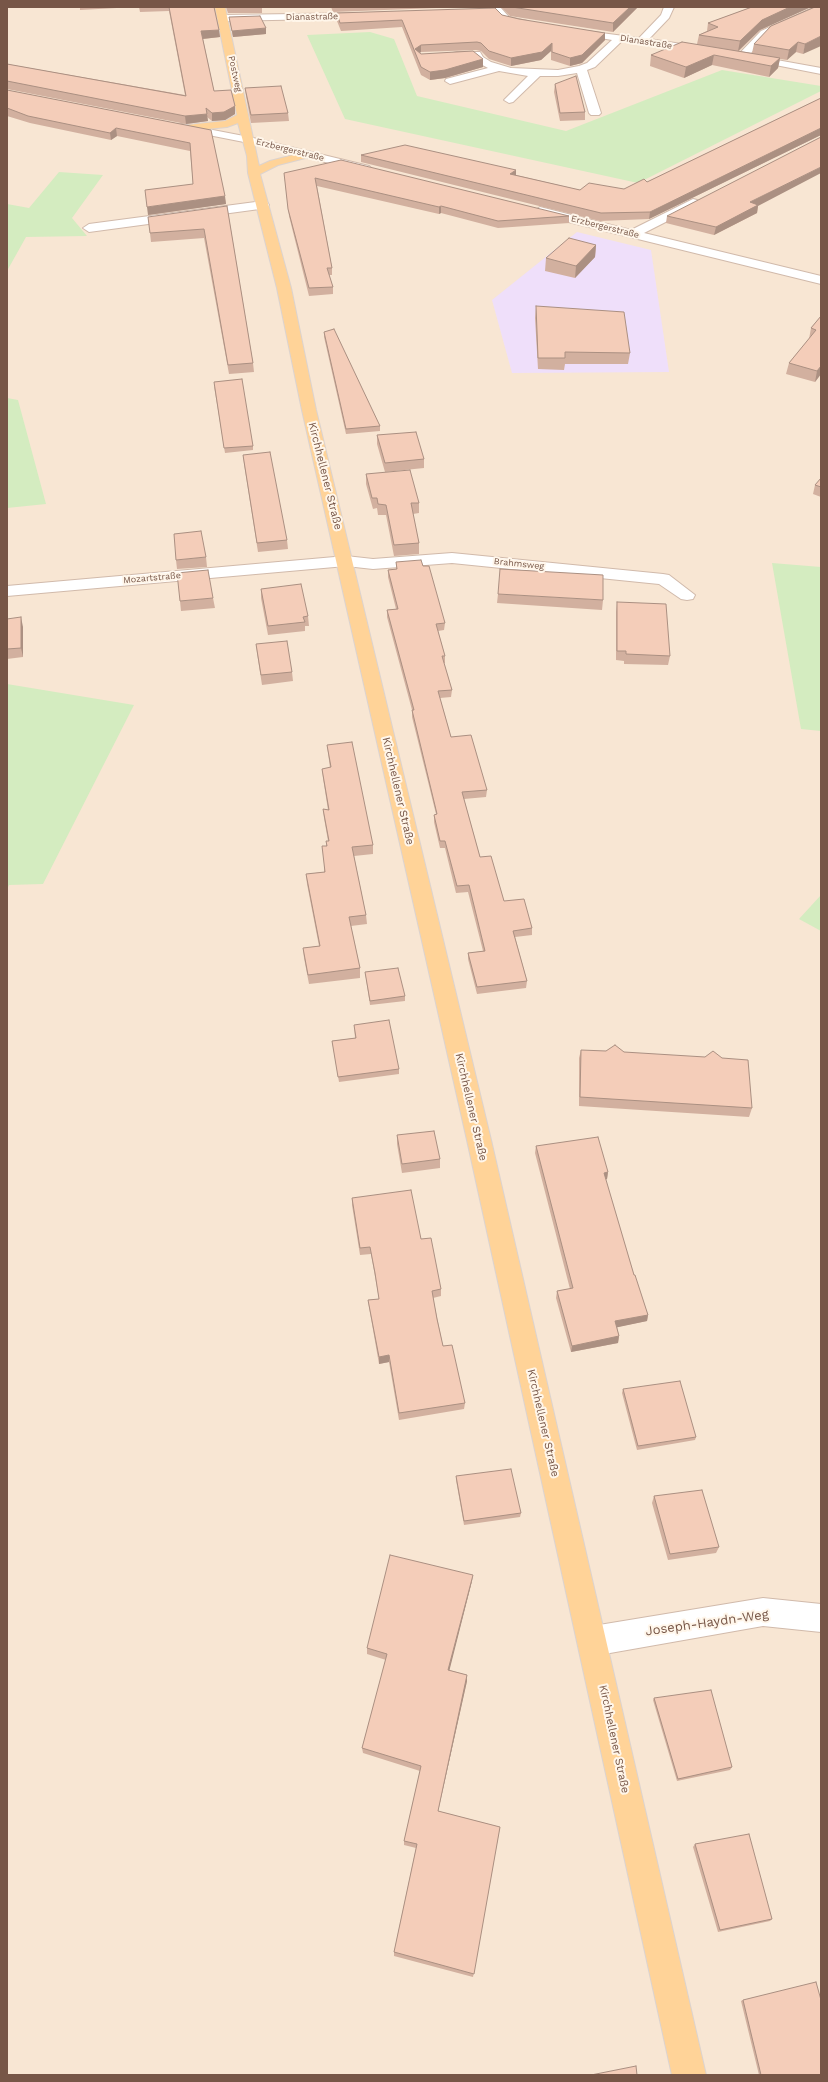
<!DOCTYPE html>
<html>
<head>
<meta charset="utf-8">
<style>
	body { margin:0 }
	#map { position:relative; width:828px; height:2082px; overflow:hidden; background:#fdf2e3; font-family:"Work Sans",sans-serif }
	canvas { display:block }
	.frame { position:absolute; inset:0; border:8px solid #775647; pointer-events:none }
</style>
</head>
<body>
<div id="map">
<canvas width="828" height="2082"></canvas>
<div class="frame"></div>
</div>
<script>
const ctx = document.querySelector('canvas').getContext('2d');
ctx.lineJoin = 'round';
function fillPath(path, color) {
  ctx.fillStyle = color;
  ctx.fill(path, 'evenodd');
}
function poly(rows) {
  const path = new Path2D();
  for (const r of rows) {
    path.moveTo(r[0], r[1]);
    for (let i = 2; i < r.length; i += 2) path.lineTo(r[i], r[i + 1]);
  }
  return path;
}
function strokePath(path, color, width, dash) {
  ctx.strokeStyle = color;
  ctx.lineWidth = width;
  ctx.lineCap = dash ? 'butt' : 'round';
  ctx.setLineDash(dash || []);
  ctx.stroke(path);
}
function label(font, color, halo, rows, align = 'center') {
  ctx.font = font + ' "Work Sans",sans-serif';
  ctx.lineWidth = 4;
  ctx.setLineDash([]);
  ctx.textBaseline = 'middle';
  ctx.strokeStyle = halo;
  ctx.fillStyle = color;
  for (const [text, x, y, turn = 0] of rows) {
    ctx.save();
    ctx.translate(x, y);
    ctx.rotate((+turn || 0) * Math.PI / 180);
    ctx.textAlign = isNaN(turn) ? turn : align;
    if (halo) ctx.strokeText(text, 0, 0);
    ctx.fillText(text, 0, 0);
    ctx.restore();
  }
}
fillPath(poly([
	[7,7,821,7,821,2075,7,2075]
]), '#f8e6d3');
fillPath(poly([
	[577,232,651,250,669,372,512,373,492,300]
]), '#efdffa');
fillPath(poly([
	[370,32,394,39,417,96,566,131,722,70,821,86,821,91,638,183,345,119,307,35],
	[59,172,103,175,72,218,87,236,26,237,7,271,7,204,29,208],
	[7,398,18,400,46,504,7,508],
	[772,563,821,567,821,731,801,729],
	[7,684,134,705,43,884,9,885,7,889],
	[821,895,821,931,799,919]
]), '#d4ecc0');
const minor = poly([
	[489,7,500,7,509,17,527,21,528,23,523,26,502,21,489,7],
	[664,7,674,7,669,18,649,39,701,47,706,50,701,53,622,41,595,67,587,70,601,113,599,115,591,115,589,113,577,73,558,76,540,76,513,102,509,103,504,100,528,76,499,71,450,84,445,81,446,79,488,68,475,61,473,57,453,57,452,55,453,53,457,52,480,52,483,57,491,62,511,68,558,70,579,66,587,63,612,40,571,33,570,31,571,29,639,38,661,15,664,7],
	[815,7,821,7,821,12,769,35,749,55,821,68,821,74,745,59,741,60,736,57,761,31,815,7],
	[367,13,371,14,372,16,371,18,223,21,218,18,223,15,367,13],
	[182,124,249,137,369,166,371,168,365,172,249,143,178,129,176,127,178,125,182,124],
	[693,199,697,200,699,203,697,206,644,233,821,276,821,284,536,214,534,211,540,207,631,230,693,199],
	[263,201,267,202,269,205,267,208,89,232,83,228,89,224,263,201],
	[452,553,663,574,669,575,695,595,693,599,687,600,681,599,659,584,452,563,373,569,346,566,7,596,7,586,346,556,373,559,452,553],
	[763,1598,821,1604,821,1632,763,1626,593,1656,583,1651,578,1641,583,1631,593,1626,763,1598]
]);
const major = poly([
	[215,7,225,7,259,166,270,161,309,151,315,154,313,156,278,165,260,174,291,288,316,410,491,1140,706,2075,672,2075,467,1140,302,410,277,288,248,173,247,156,238,123,227,127,187,131,181,128,187,125,225,121,237,115,215,7]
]);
strokePath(minor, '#d1baab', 2);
strokePath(major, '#dcd3cf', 2);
fillPath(minor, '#fff');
fillPath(major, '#ffd398');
fillPath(poly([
	[80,7,135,7,80,10],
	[139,7,214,7,220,37,203,39,214,91,235,106,235,114,225,120,212,121,207,117,208,121,186,124,7,89,7,64,185,95,169,11,140,12],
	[226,7,262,7,262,13,228,13],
	[331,7,462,7,333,12],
	[501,7,638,7,613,32,510,16],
	[752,7,811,7,760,30,739,51,752,53,754,44,815,7,803,54,796,52,787,60,780,59,778,68,769,77,712,65,684,78,650,66,651,55,697,44,699,35,707,31,708,23],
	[337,13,502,15,605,40,582,63,570,66,551,60,551,51,541,60,511,66,489,59,481,51,476,50,421,52,420,53,421,54,483,67,445,78,430,80,421,75,402,27,341,31,337,21],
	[229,17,266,28,266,34,233,37],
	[555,84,585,112,585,120,560,121,554,92],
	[245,88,288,113,289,121,251,123,246,96],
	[7,90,211,130,226,204,148,215,193,184,190,151,117,136,111,140,30,123,7,116],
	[821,98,821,135,649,219,600,221,361,162,361,155,516,175,580,190,624,189,647,182],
	[284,173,569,216,569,223,498,228,441,213,439,214,317,186,332,268,332,275,329,275,333,287,333,294,309,296,289,216],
	[227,206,253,363,254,372,229,374,204,238,151,242,150,233],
	[758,206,757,213,714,235,666,223,667,216],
	[596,245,595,257,575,278,545,271,546,258],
	[536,306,630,353,628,364,565,364,564,370,538,369,535,318],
	[821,316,821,374,815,382,786,374,789,363,809,339,811,328],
	[324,332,380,426,380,431,346,434,324,337],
	[214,386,253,446,253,450,225,453],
	[377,435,424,459,424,468,385,472,377,444],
	[243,455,287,540,288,549,258,552,244,464],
	[366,474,419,503,419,513,413,514,419,543,419,554,394,556,386,515,378,515,377,508,373,509,366,484],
	[821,478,821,497,813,494,815,485],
	[206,557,207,567,177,569,176,560],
	[396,562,423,566,445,623,444,630,438,631,445,656,445,663,444,663,452,690,451,697,440,698,451,737,487,790,486,797,464,799,480,857,504,901,532,928,532,935,515,937,527,981,526,988,477,994,468,959,468,953,483,951,468,892,456,893,445,848,440,848,434,822,434,815,436,814,412,717,412,710,387,617,387,610,396,609,388,577,388,570,396,569],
	[261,589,308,616,309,626,305,626,305,631,268,635,261,598],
	[498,594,603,600,602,610,497,603],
	[213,598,215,608,181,611,180,601],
	[617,602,670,656,668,665,624,664,624,661,616,660,616,612],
	[7,619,23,627,23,657,7,659],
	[256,644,292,672,293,681,262,685,257,653],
	[327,745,373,845,373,854,354,856,366,915,367,924,351,926,360,968,360,978,309,984,304,958,303,948,319,946,307,884,306,874,324,872,326,846,326,841,328,841,324,818,323,809,328,810,323,778,322,769,330,768],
	[365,972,405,996,405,1001,370,1005],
	[354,1025,399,1069,399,1074,339,1082,332,1041,355,1038],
	[581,1050,752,1108,749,1117,579,1106,579,1058],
	[397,1135,440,1159,440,1168,402,1173,397,1144],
	[536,1146,608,1172,607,1179,605,1180,634,1275,648,1315,647,1321,617,1327,619,1336,618,1343,571,1352,556,1298,557,1291,570,1289,535,1153],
	[352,1198,421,1239,441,1289,441,1296,433,1298,443,1346,465,1403,464,1409,399,1420,389,1362,379,1364,369,1307,368,1300,379,1299,371,1254,360,1255,352,1205],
	[623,1389,696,1437,695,1440,637,1450,622,1393],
	[456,1476,521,1513,520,1517,464,1525,456,1480],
	[654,1496,719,1547,716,1553,668,1560,652,1503],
	[472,1581,449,1670,467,1675,467,1681,438,1811,500,1827,473,1977,394,1956,394,1952,416,1848,404,1845,404,1841,420,1771,363,1753,362,1748,386,1660,367,1654,367,1648],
	[654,1698,732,1767,730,1770,677,1781,653,1700],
	[695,1844,772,1919,770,1921,718,1932,693,1847],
	[743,2000,821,2075,759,2075,741,2001]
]), '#d2b09f');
fillPath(poly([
	[630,7,638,7,613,32,613,23],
	[790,7,811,7,760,30,738,51,740,41,762,20],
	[266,28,266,34,233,37,232,31],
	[219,30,220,37,202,39,201,31],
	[605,33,605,40,582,63,570,66,570,58],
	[821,36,821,46,803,54,805,44],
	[798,42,796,52,787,60,789,50],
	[552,43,551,51,541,60,511,66,511,58],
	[421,45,421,52,416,55,415,49],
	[714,55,712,65,684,78,686,67],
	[780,58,778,68,769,77,771,66],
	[483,59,483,67,445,78,430,80,430,72],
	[235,106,235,114,225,120,212,121,212,113],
	[207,114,208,121,186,124,185,116],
	[116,128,117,136,111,140,110,133],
	[821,128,821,135,649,219,650,212],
	[821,167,821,173,758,206,757,213,714,235,716,227,750,202],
	[516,170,516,178,510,174],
	[225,196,226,204,148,215,147,207],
	[441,206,441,213,439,214,439,207],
	[596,245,595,257,575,278,576,266],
	[821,366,821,374,815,382,817,371],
	[21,617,23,627,23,657,21,648],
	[608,1172,607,1179,602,1180,604,1173],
	[648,1315,647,1321,614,1328,615,1321],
	[619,1336,618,1343,571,1352,572,1346],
	[389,1355,389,1362,379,1364,379,1357],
	[473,1575,472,1581,448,1676,448,1670],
	[467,1675,467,1681,437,1816,438,1811]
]), '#ab9082');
const building = poly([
	[169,7,214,7,219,30,201,31,214,91,231,90,235,106,224,112,212,113,206,108,207,114,185,116,7,81,7,64,186,96,169,7],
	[512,7,630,7,613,23,512,7],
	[752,7,790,7,762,20,740,41,699,35,718,27,708,23,752,7],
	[815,7,821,7,821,36,805,44,798,42,789,50,754,44,771,26,815,7],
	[495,8,502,15,519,19,605,33,582,55,570,58,552,52,552,43,542,52,511,58,489,51,481,43,477,42,421,45,415,49,421,54,473,51,483,59,445,70,430,72,421,67,402,20,340,23,337,13,495,8],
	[260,16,266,28,232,31,229,17,260,16],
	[682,42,780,58,771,66,714,55,686,67,651,55,682,42],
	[576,76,585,112,560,113,555,84,576,76],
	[281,86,288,113,251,115,245,88,281,86],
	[7,90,211,130,225,196,147,207,145,190,193,184,190,143,116,128,110,133,28,116,7,108,7,90],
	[821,98,821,128,650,212,601,213,361,155,405,145,516,170,510,174,580,190,589,183,624,189,644,179,647,182,821,98],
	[821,137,821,167,750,202,758,205,716,227,667,216,821,137],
	[341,160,569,216,498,221,441,206,439,207,315,178,332,268,327,268,333,287,309,288,288,209,284,173,341,160],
	[227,206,253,363,228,365,204,229,150,233,148,217,227,206],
	[569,238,596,245,576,266,546,258,569,238],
	[536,306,624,312,630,353,565,352,565,358,538,358,536,306],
	[821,316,821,366,817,371,789,363,816,330,811,328,821,316],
	[334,329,380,426,346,429,324,332,334,329],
	[242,379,253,446,224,448,214,382,242,379],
	[416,432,424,459,385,463,377,435,416,432],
	[270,452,287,540,257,543,243,455,270,452],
	[410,470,419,503,411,503,419,543,394,545,386,505,378,504,377,498,372,498,366,474,410,470],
	[821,478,821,487,815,485,821,478],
	[201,531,206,557,176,560,174,534,201,531],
	[421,560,423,566,429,566,445,623,436,624,445,656,442,656,452,690,438,691,451,737,471,735,487,790,462,792,480,857,491,856,504,901,524,899,532,928,513,931,527,981,477,987,468,953,485,951,469,885,457,886,445,841,440,841,434,815,437,814,412,710,414,710,387,610,398,609,388,570,397,569,396,562,421,560],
	[500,569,603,575,603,600,498,594,500,569],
	[208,570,213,598,180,601,177,573,208,570],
	[301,584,308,616,303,617,305,622,268,626,261,589,301,584],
	[617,602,666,604,670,656,626,654,626,651,617,651,617,602],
	[21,617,21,648,7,649,7,619,21,617],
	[287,641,292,672,261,675,256,644,287,641],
	[352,742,373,845,352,847,366,915,349,917,360,968,308,975,303,948,320,946,306,874,325,872,322,846,327,846,326,841,329,841,323,809,329,810,322,769,331,767,327,745,352,742],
	[398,968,405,996,370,1001,365,972,398,968],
	[389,1020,399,1069,338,1077,332,1041,356,1038,354,1025,389,1020],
	[615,1045,624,1052,705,1057,713,1051,722,1058,748,1060,752,1108,580,1097,581,1050,606,1051,615,1045],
	[434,1131,440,1159,402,1164,397,1135,434,1131],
	[598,1137,608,1172,604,1173,634,1275,635,1275,648,1315,615,1321,619,1336,572,1346,557,1291,573,1288,536,1146,598,1137],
	[411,1190,421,1239,431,1238,441,1289,432,1291,437,1319,443,1346,452,1345,465,1403,399,1413,389,1355,379,1357,368,1300,379,1299,375,1273,370,1247,360,1248,352,1198,411,1190],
	[680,1381,696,1437,638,1446,623,1389,680,1381],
	[511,1469,521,1513,464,1521,456,1476,511,1469],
	[702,1490,719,1547,670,1554,654,1496,702,1490],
	[390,1555,473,1575,448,1670,467,1675,438,1811,500,1827,474,1974,394,1952,417,1844,404,1841,421,1766,362,1748,387,1654,367,1648,390,1555],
	[711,1690,732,1767,678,1779,654,1698,711,1690],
	[749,1834,772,1919,720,1930,695,1844,749,1834],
	[816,1982,821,2000,821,2075,761,2075,743,2000,816,1982],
	[636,2066,637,2075,591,2075,636,2066]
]);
fillPath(building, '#f4cdb9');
strokePath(building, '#ab9082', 1);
label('9px', '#775647', '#fff6ea', [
	["Dianastraße",312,17,-1],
	["Dianastraße",646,42,9],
	["Postweg",235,74,78],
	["Erzbergerstraße",290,150,14],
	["Erzbergerstraße",605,227,14],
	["Brahmsweg",519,564,6],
	["Mozartstraße",152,578,-5]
]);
label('11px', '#775647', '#fff6ea', [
	["Kirchhellener Straße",325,476,76],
	["Kirchhellener Straße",398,791,77],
	["Kirchhellener Straße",471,1107,77],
	["Kirchhellener Straße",543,1423,77],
	["Kirchhellener Straße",614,1739,78]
]);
label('13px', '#775647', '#fff6ea', [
	["Joseph-Haydn-Weg",707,1623,-8]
]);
</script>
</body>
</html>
